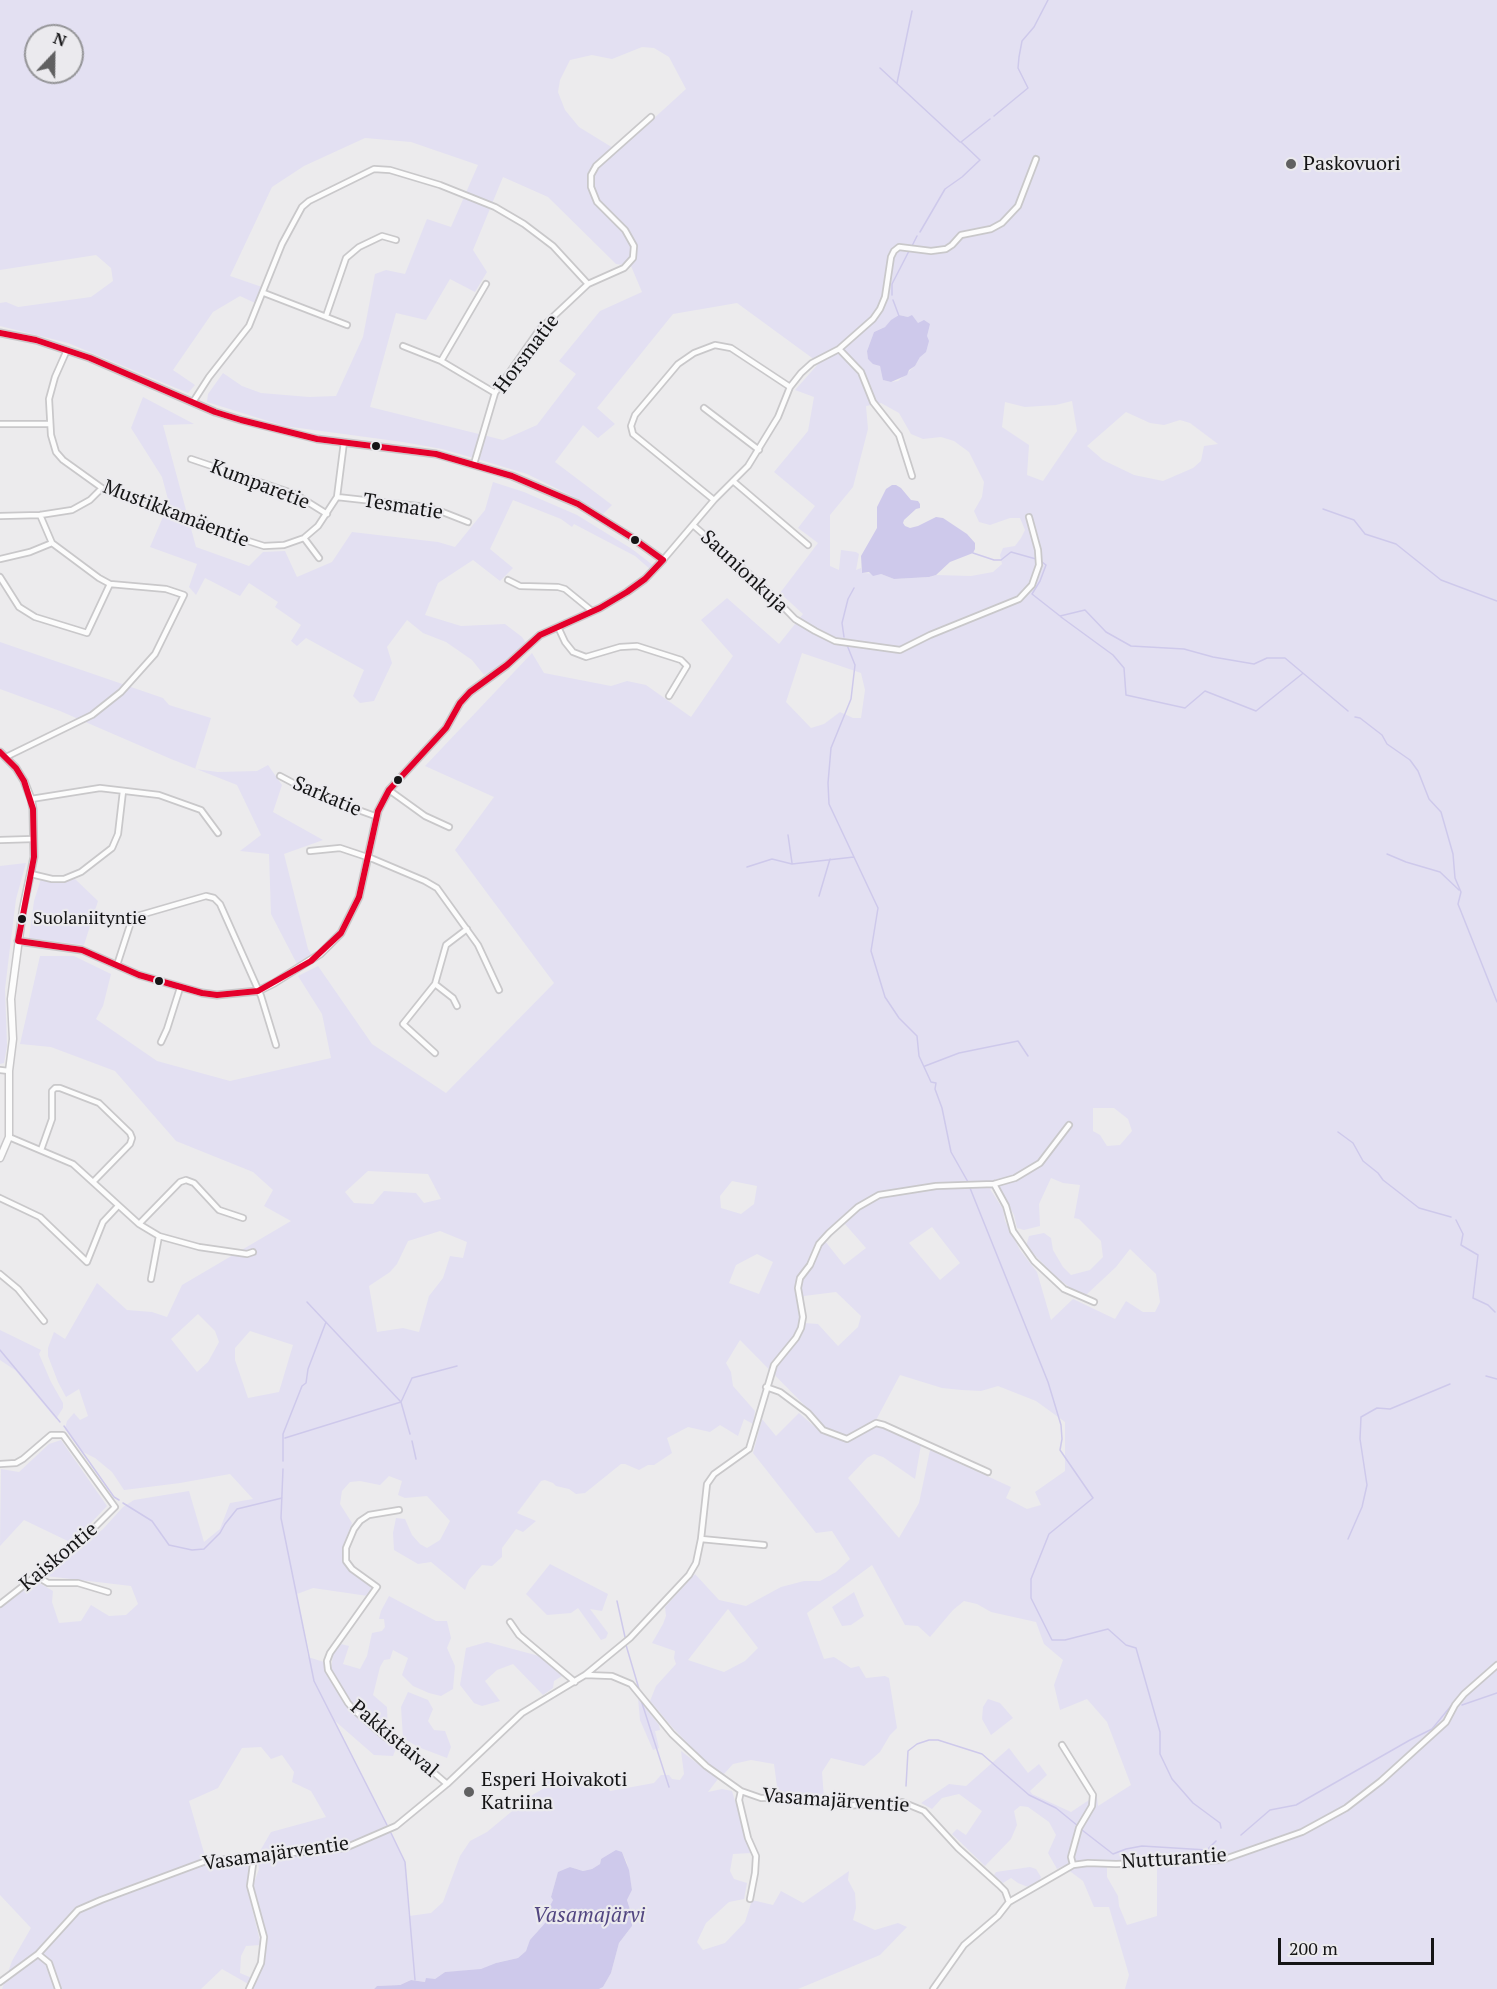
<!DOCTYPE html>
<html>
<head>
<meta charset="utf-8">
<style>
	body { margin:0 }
	#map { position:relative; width:1497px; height:1989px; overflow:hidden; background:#ecebed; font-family:"PT Serif",serif }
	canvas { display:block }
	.north { position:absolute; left:24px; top:24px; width:60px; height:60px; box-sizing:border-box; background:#ebeaee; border:2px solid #959598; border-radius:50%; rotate:22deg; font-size:16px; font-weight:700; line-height:24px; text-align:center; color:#151516 }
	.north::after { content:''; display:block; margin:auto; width:21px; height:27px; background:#606061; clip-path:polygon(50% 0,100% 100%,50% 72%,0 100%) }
	.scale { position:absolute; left:1278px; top:1938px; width:156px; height:27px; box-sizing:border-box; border:3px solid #151516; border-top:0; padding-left:8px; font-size:18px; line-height:21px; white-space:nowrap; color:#151516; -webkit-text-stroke:4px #ebeaee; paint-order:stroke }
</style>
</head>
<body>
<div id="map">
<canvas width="1497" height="1989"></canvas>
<div class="north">N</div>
<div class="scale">200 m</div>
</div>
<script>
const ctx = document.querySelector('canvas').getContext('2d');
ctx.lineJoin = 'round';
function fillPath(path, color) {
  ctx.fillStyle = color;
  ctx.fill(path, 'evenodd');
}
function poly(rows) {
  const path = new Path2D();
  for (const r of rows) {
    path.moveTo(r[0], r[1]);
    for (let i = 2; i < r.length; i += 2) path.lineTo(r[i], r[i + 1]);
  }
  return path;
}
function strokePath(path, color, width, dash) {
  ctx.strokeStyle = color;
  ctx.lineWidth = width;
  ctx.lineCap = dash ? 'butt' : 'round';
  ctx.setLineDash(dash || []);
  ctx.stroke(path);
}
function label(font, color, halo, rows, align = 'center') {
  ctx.font = font + ' "PT Serif",serif';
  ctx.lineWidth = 4.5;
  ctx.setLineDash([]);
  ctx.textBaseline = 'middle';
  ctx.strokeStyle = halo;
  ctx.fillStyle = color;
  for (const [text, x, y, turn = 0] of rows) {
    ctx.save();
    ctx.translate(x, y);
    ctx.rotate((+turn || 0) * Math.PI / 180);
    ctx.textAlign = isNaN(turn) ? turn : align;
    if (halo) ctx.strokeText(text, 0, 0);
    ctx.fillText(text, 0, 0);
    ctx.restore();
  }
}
fillPath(poly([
	[0,0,1497,0,1497,1989,1125,1989,1129,1975,1109,1907,1094,1907,1083,1881,1063,1866,1057,1869,1048,1853,1056,1835,1049,1822,1028,1807,1020,1806,1014,1811,1017,1825,1011,1839,985,1866,952,1834,957,1829,966,1835,982,1811,959,1794,942,1798,932,1809,921,1803,949,1784,966,1786,1009,1748,1028,1773,1039,1764,1047,1775,1030,1791,1032,1794,1071,1812,1089,1800,1097,1797,1098,1806,1131,1785,1107,1722,1087,1699,1060,1710,1054,1685,1063,1660,1044,1644,1036,1622,991,1612,977,1604,964,1601,953,1610,930,1637,918,1626,905,1625,872,1565,807,1613,824,1659,834,1657,851,1668,859,1666,866,1678,885,1676,889,1678,897,1728,890,1735,880,1752,864,1766,831,1758,822,1772,824,1798,803,1793,778,1794,774,1764,751,1760,733,1764,723,1775,705,1761,672,1727,650,1701,656,1686,676,1664,674,1658,675,1651,652,1643,663,1624,666,1616,665,1607,695,1574,719,1600,746,1606,781,1587,804,1581,820,1581,836,1572,850,1559,832,1531,816,1533,753,1453,762,1419,776,1436,799,1413,815,1427,820,1421,740,1340,726,1363,731,1372,733,1386,755,1411,753,1424,744,1419,738,1436,720,1425,710,1432,688,1427,667,1438,672,1453,654,1465,648,1465,639,1470,625,1464,621,1464,585,1493,576,1494,569,1489,556,1486,553,1483,545,1480,541,1481,517,1513,536,1521,523,1532,516,1529,502,1548,502,1557,492,1566,482,1565,469,1580,465,1590,431,1562,418,1564,394,1550,393,1533,396,1518,405,1519,412,1535,420,1544,427,1548,440,1540,450,1521,427,1496,405,1498,398,1495,402,1481,389,1476,380,1485,360,1481,350,1482,342,1491,340,1504,352,1523,343,1546,343,1562,362,1581,369,1584,371,1588,368,1596,313,1588,297,1594,308,1657,324,1662,325,1670,351,1710,396,1748,393,1756,374,1755,335,1721,405,1862,409,1916,431,1913,443,1902,460,1856,470,1841,487,1832,529,1797,546,1787,549,1774,553,1777,604,1780,610,1791,654,1783,661,1775,669,1775,672,1779,680,1780,684,1774,681,1751,718,1779,708,1792,722,1789,732,1791,751,1853,733,1854,730,1871,734,1879,747,1883,744,1899,729,1902,706,1923,697,1942,703,1950,725,1943,745,1922,752,1900,773,1905,781,1891,803,1903,849,1871,848,1880,855,1893,856,1908,853,1920,875,1930,898,1923,907,1927,880,1955,798,1989,599,1989,603,1987,611,1973,619,1943,632,1926,632,1916,627,1900,632,1890,627,1863,622,1852,601,1859,600,1864,592,1869,583,1871,570,1867,557,1876,551,1897,553,1900,548,1909,545,1923,537,1932,526,1951,518,1958,496,1963,481,1970,445,1972,435,1979,425,1982,411,1980,400,1985,377,1986,374,1989,252,1989,265,1960,265,1931,254,1894,254,1883,259,1869,258,1862,260,1851,271,1832,326,1817,311,1791,292,1782,294,1772,282,1755,271,1759,261,1747,242,1748,218,1788,189,1801,207,1863,238,1860,251,1862,248,1892,261,1945,246,1946,241,1956,240,1973,252,1978,250,1985,222,1969,201,1989,2,1989,12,1961,31,1928,0,1895,0,1608,36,1581,53,1591,52,1602,59,1623,81,1621,91,1605,109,1616,126,1615,138,1604,131,1586,46,1576,103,1529,123,1507,134,1500,189,1491,204,1542,220,1529,230,1503,253,1499,230,1474,180,1483,124,1490,112,1472,95,1458,83,1452,65,1429,67,1421,74,1413,80,1420,88,1416,79,1389,66,1397,58,1382,48,1356,48,1348,54,1332,65,1339,97,1283,127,1310,152,1312,167,1317,182,1285,291,1221,264,1206,273,1190,253,1172,176,1141,115,1071,51,1047,20,1044,40,956,74,956,111,974,103,1006,96,1019,157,1061,230,1081,331,1058,322,1014,298,976,318,966,372,1044,446,1093,554,983,455,850,494,797,425,766,532,653,544,673,611,686,627,681,646,685,691,717,733,656,701,620,727,598,779,644,803,614,780,593,818,543,798,528,815,506,774,472,808,431,814,397,795,390,819,363,737,303,673,314,597,408,615,424,598,438,583,425,555,462,612,505,603,514,572,496,527,474,481,460,442,449,403,442,284,426,207,402,208,394,223,373,242,386,261,393,309,397,336,396,363,337,375,274,386,270,405,274,427,219,451,227,478,165,411,142,365,138,304,166,272,187,230,276,262,287,255,303,240,296,213,312,173,370,195,385,188,393,68,343,0,326,0,303,6,302,18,307,91,297,113,281,111,268,96,255,0,270],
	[36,36,72,36,72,72,36,72],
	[642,47,654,48,669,57,686,89,618,151,579,127,565,110,558,92,560,80,570,60,592,55,612,59],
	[503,177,548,197,616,264,631,266,642,292,600,311,559,361,576,374,537,425,503,440,370,407,396,313,426,320,450,279,475,292,487,272,473,250],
	[899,315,908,317,918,323,920,357,915,366,898,381,891,382,884,380,880,366,868,359,867,351,874,332,885,327,891,321],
	[1072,401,1077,431,1043,481,1027,475,1029,445,1002,427,1005,402,1025,407,1056,405],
	[881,403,899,413,911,434,923,439,941,437,954,441,969,452,984,482,982,497,974,511,979,522,990,525,1010,518,1020,518,1025,530,1021,538,1015,546,1003,548,1000,555,1002,564,993,572,971,576,936,575,929,577,894,579,881,574,862,573,861,568,856,570,859,554,856,552,841,550,839,570,830,566,830,515,853,487,868,429,866,406],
	[1126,412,1150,423,1164,425,1180,420,1190,423,1218,444,1204,446,1201,461,1193,468,1163,481,1134,475,1103,460,1087,446],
	[802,653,861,673,865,690,861,718,853,718,840,712,824,724,811,728,786,702],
	[1093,1108,1114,1108,1128,1119,1132,1131,1120,1145,1107,1146,1100,1135,1093,1131],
	[368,1171,428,1174,441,1199,424,1203,416,1193,384,1191,373,1204,354,1203,345,1192],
	[1051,1178,1063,1183,1080,1185,1074,1218,1079,1219,1101,1241,1103,1257,1090,1270,1071,1275,1063,1267,1053,1250,1051,1238,1044,1233,1029,1236,1026,1246,1055,1276,1073,1290,1086,1295,1116,1267,1130,1249,1156,1274,1160,1302,1155,1312,1143,1312,1126,1301,1115,1319,1073,1299,1051,1320,1037,1272,1020,1250,1005,1221,1003,1209,990,1189,999,1188,1014,1215,1017,1228,1024,1230,1040,1226,1039,1204],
	[732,1181,757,1186,754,1204,741,1214,721,1208,720,1196],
	[844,1223,866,1248,844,1265,825,1241],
	[932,1227,960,1263,940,1280,909,1243],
	[440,1231,467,1242,463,1258,450,1256,443,1278,429,1296,419,1332,403,1328,377,1332,369,1286,390,1272,397,1264,408,1241],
	[757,1254,773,1262,759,1294,729,1283,736,1265],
	[836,1292,861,1316,858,1327,838,1346,818,1324,804,1323,804,1296],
	[198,1314,215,1331,219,1342,208,1362,197,1372,171,1339],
	[250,1331,293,1345,279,1392,248,1398,235,1360,235,1348],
	[900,1375,942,1388,962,1390,981,1391,998,1386,1036,1401,1065,1422,1065,1471,1035,1492,1041,1505,1027,1509,1006,1498,1011,1487,930,1450,919,1503,899,1538,848,1478,867,1458,874,1454,883,1457,915,1479,921,1445,879,1426,875,1422],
	[728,1609,758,1648,745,1661,724,1672,688,1660],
	[1157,1864,1157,1916,1127,1925,1119,1906,1118,1896,1107,1877,1107,1866],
	[143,397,194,424,163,425,196,547,249,566,263,552,285,551,297,577,332,562,352,532,438,542,455,547,485,510,493,482,524,492,577,515,632,549,654,566,651,570,635,556,574,524,572,527,561,519,513,500,490,549,513,568,500,581,473,560,438,583,425,615,461,626,505,624,522,637,526,643,492,672,484,675,472,660,446,642,423,633,407,620,387,647,392,663,374,701,360,703,353,696,364,670,306,638,297,646,291,641,301,625,275,607,278,602,249,583,240,596,205,578,196,595,189,587,197,564,150,547,169,503,162,477,131,428],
	[0,642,163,698,169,705,211,718,195,769,218,772,257,771,268,765,282,785,273,812,323,840,284,854,308,949,311,954,297,964,271,914,269,854,240,851,261,835,237,785,171,759,60,711,0,689],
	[26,863,16,899,12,931,5,989,7,1046,4,1063,0,1064,0,866],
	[41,879,62,883,75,879,98,901,84,945,29,938,34,901],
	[0,1330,41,1350,39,1354,51,1382,63,1403,63,1408,56,1419,15,1370,0,1360],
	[61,1440,107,1506,72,1543,24,1520,0,1546,1,1469,19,1472,49,1444],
	[550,1564,608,1594,602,1611,590,1609,608,1633,606,1638,601,1640,578,1608,571,1613,547,1615,526,1594],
	[854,1592,864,1616,851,1625,842,1626,832,1607],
	[389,1596,436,1621,447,1621,451,1638,447,1648,455,1666,453,1689,441,1696,429,1693,413,1686,402,1675,408,1658,393,1650,390,1659,384,1660,380,1667,373,1695,387,1707,388,1733,384,1733,349,1702,331,1669,333,1655,341,1644,349,1646,343,1664,360,1669,367,1656,372,1633,382,1631,385,1627,384,1619,379,1619,381,1611],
	[487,1642,539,1656,562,1676,554,1681,553,1688,543,1695,513,1664,497,1670,485,1681,500,1701,482,1706,474,1703,460,1685,466,1648],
	[408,1692,428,1700,433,1709,428,1721,434,1730,445,1731,451,1747,447,1758,418,1747,403,1738,401,1707],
	[638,1698,659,1725,660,1730,655,1731,659,1748,653,1750,640,1720],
	[988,1699,1000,1703,1013,1718,991,1735,982,1719,983,1707],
	[1030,1867,1036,1869,1041,1877,1039,1882,1028,1887,1018,1883,1011,1878,1003,1883,994,1875,996,1872]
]), '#e3e0f2');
fillPath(poly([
	[899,315,908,317,912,315,918,323,924,320,930,324,927,336,929,341,926,352,920,357,915,366,909,370,907,375,891,382,883,380,880,366,873,364,868,359,867,351,874,332,885,327,891,320],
	[892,485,896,485,901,488,911,500,918,501,920,504,920,508,916,509,904,520,903,523,905,526,910,528,918,526,936,517,943,518,967,534,975,543,975,549,973,553,950,562,936,575,929,577,894,579,881,574,873,576,869,572,862,573,861,556,877,528,877,507,886,489],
	[616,1850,622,1852,629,1870,632,1890,627,1900,632,1916,632,1926,619,1943,611,1973,603,1987,599,1989,374,1989,377,1986,400,1985,411,1980,425,1982,426,1978,435,1979,445,1972,481,1969,496,1963,518,1958,526,1951,530,1940,545,1923,548,1909,553,1900,551,1897,558,1872,570,1867,583,1871,592,1869,600,1864,601,1859]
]), '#cec9eb');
strokePath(poly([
	[880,68,960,142],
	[897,83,912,11],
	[994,116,1028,88,1018,68,1019,57,1022,41,1034,27,1048,0],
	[920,232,945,189,962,177,980,160,961,142,990,119],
	[912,246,917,236],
	[892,295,892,284,909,251],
	[893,300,899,316],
	[1323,509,1354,520,1365,534,1396,544,1441,580,1497,601],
	[973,553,994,560,1001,560,1011,552,1036,559],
	[1042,562,1046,565,1040,581,1032,594,1060,616,1085,610,1106,632,1131,646,1184,649,1213,657,1254,664,1267,658,1285,658,1348,711],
	[1061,617,1113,655,1124,668,1126,695,1185,708,1205,691,1256,711,1302,674],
	[844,637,842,623,848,599,854,588],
	[847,645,855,665,851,699,831,748,828,783,829,804,878,908,871,951,885,997,899,1018,917,1036,919,1056,931,1082,936,1083,935,1089,942,1108,951,1152,968,1182],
	[1355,717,1360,718,1382,735,1387,744,1410,760,1418,771,1429,799,1441,812,1453,854,1455,878,1461,892,1458,904,1497,1002],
	[788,835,792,863],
	[1387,854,1406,862,1440,872,1459,890],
	[747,867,772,859,792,864,854,857],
	[819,896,830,859],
	[925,1066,959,1053,1018,1041,1028,1056],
	[1338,1132,1353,1143,1363,1161,1378,1173,1383,1180,1419,1208,1451,1217],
	[970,1188,1048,1382,1061,1425,1062,1439,1060,1450,1093,1498,1049,1534,1031,1579,1031,1598,1052,1640,1065,1640,1108,1629,1126,1645,1136,1648,1160,1732,1160,1754,1172,1779,1193,1803,1220,1823,1221,1828],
	[1456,1220,1463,1234,1461,1245,1478,1255,1473,1298,1488,1305,1495,1312],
	[307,1302,401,1402,410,1434],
	[0,1350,60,1422],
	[1486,1376,1497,1379],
	[64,1426,114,1497,119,1500],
	[285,1438,401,1402,412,1378,457,1366],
	[412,1441,416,1459],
	[283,1461,283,1434,302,1386,306,1383,308,1369,326,1322],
	[283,1469,281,1518,314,1681,387,1825],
	[123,1503,152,1521,169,1545,192,1550,204,1549,220,1533,225,1524,237,1509,282,1498],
	[1348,1539,1362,1507,1367,1485,1360,1439,1361,1417,1377,1408,1390,1409,1450,1384],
	[617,1601,625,1637],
	[626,1645,639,1689],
	[641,1700,669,1787],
	[1462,1705,1497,1693],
	[906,1786,908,1751,917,1744,929,1740,938,1740,982,1754,1029,1795,1056,1808,1078,1826],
	[1082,1830,1113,1854,1126,1849,1142,1846,1207,1850,1216,1841],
	[391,1833,405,1862,415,1980],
	[1241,1835,1270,1810,1296,1805,1410,1740,1432,1729,1455,1701]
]), '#cec9eb', 1.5);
const street = poly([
	[264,293,347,325],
	[326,316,346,258,359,247,382,236,396,240],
	[403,346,441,361,495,393],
	[839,349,861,372,873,402,899,435,912,476],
	[67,350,55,377,49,399,51,435,56,452,63,460,102,488,123,497,160,510,184,515,245,540,264,546,284,545,304,538,318,526,337,497,344,442],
	[441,361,486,284],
	[193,402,209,377,249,326,282,244,302,207,309,201,374,169,390,170,440,185,495,207,524,224,553,246,588,284],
	[704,408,759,450],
	[0,424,49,424],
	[191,459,295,494,327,514],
	[474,464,495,393,539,330,588,284,624,268,633,258,634,246,625,230,597,202,591,187,591,175,596,166,651,117],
	[733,481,808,545],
	[337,497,418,506,440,511,468,522],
	[714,500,633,434,631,426,635,415,678,364,694,353,715,345,731,348,790,387],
	[0,516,40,515,72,510,90,500,102,488],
	[693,525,762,585,795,619,815,631,835,641,900,650,930,635,1019,599,1032,585,1039,565,1038,550,1029,517],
	[304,538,319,558],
	[0,559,30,552,52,543],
	[663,560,714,500,748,466,778,417,790,387,801,373,812,363,839,349,873,319,880,309,885,297,891,257,894,251,899,247,931,251,946,249,952,245,961,235,991,229,1002,223,1018,206,1036,159],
	[0,577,19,607,35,617,87,633,110,584],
	[508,580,520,586,558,587,565,589,592,611],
	[558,627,565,642,573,652,586,657,620,647,637,646,681,660,687,666,669,696],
	[6,757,92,715,121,692,155,654,184,595,166,589,110,584,99,578,52,543,40,515],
	[280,776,314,794,375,816],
	[389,790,425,816,449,827],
	[31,799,100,788,159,795,201,810,218,833],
	[0,840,33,839],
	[310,851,340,848,373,859,425,881,437,888,478,945,499,990],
	[31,874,52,879,64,879,81,872,112,848,118,834,123,791],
	[117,965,131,922,137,916,206,896,214,898,220,904,261,996,276,1045],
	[435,984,453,998,457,1006],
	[161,1042,167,1029,180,988],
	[435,1053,403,1024,435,984,446,945,467,929],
	[0,1070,9,1071],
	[9,1137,73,1164,139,1224,159,1236,199,1247,247,1254,253,1252],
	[41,1150,52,1119,52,1091,55,1088,60,1088,99,1103,130,1133,132,1138,130,1144,94,1181],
	[994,1184,1006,1206,1013,1231,1034,1261,1064,1289,1094,1302],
	[0,1198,40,1217,87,1262,103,1222,118,1206],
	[139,1224,180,1182,186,1180,194,1183,219,1210,243,1218],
	[0,1274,18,1289,44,1321],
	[151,1279,159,1236],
	[766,1387,780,1392,808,1413,823,1430,847,1439,876,1423,884,1425,988,1472],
	[0,1464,16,1463,23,1459,51,1435,63,1435,115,1507,83,1539,0,1604],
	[399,1510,369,1515,360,1521,354,1529,346,1548,346,1561,352,1569,377,1587,330,1653,327,1661,328,1670,348,1703,354,1710,385,1737,405,1748,447,1784],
	[701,1539,764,1545],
	[36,1576,48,1583,78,1583,108,1592],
	[510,1622,519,1635,575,1682],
	[585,1675,612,1676,631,1684,672,1734,706,1766,741,1791,761,1798,802,1797,844,1806,902,1802,924,1811,958,1848,999,1885,1005,1891,1009,1902,998,1916,964,1945,933,1989],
	[1062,1745,1093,1795,1092,1806,1079,1828,1071,1857,1073,1865],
	[741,1791,739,1800,748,1838,756,1856,755,1873,750,1899],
	[1009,1902,1073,1865,1088,1863,1116,1864,1222,1860,1302,1832,1346,1808,1381,1781,1446,1722,1455,1705,1464,1694,1497,1665],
	[38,1954,49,1963,58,1989],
	[0,1982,38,1954,78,1910,101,1900,206,1861,345,1848,396,1826,447,1784,522,1713,585,1675,630,1638,689,1575,696,1563,701,1539,707,1484,714,1474,749,1449,774,1365,796,1338,801,1328,803,1317,798,1288,800,1278,810,1265,819,1244,829,1233,858,1207,879,1195,936,1186,994,1184,1015,1178,1040,1163,1069,1125],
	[249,1989,261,1963,264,1937,250,1886,254,1857]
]);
const secondary = poly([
	[0,333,36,340,90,358,215,412,241,420,317,439,436,454,512,476,578,504,631,537,663,560,645,579,627,592,600,608,540,635,507,665,470,692,460,703,446,728,389,790,378,811,359,897,341,933,320,954,274,983,258,991,217,995,202,993,139,975,82,950,18,941],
	[0,752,16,768,24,781,31,799,33,809,34,857,23,909,11,999,13,1039,9,1071,9,1137,0,1158]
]);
strokePath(street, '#c9c8ca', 8);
strokePath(secondary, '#c9c8ca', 9);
strokePath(street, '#fcfcfc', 4.5);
strokePath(secondary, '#fcfcfc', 6);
strokePath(poly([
	[0,333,36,340,90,358,215,412,241,420,317,439,436,454,512,476,578,504,631,537,663,560,645,579,627,592,600,608,540,635,507,665,470,692,460,703,446,728,389,790,378,811,359,897,341,933,311,961,258,991,217,995,202,993,139,975,82,950,18,941,34,857,33,809,24,781,16,768,0,752]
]), '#e4002b', 6);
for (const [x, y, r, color] of [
	[1291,164,6,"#606061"],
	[376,446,5,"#151516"],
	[635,540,5,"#151516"],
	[398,780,5,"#151516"],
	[22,919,5,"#151516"],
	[159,981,5,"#151516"],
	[469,1792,6,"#606061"]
]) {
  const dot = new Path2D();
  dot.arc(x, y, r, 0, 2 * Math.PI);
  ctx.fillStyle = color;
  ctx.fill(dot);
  strokePath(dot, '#ebeaee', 2);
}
label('18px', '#151516', '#ebeaee', [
	["Suolaniityntie",33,919]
], 'left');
label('20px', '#151516', '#ebeaee', [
	["Paskovuori",1303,164],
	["Esperi Hoivakoti",481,1780],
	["Katriina",481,1803]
], 'left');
label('20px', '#151516', '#ebeaee', [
	["Horsmatie",527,354,-53],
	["Kumparetie",260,485,21],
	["Tesmatie",403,507,9],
	["Mustikkamäentie",176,514,21],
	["Saunionkuja",744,572,43],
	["Sarkatie",327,797,23],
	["Kaiskontie",59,1557,-40],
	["Pakkistaival",394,1739,40],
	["Vasamajärventie",836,1801,4],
	["Vasamajärventie",276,1854,-8],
	["Nutturantie",1174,1859,-4]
]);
label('italic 21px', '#524681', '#ebeaee', [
	["Vasamajärvi",589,1916]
]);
</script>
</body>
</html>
